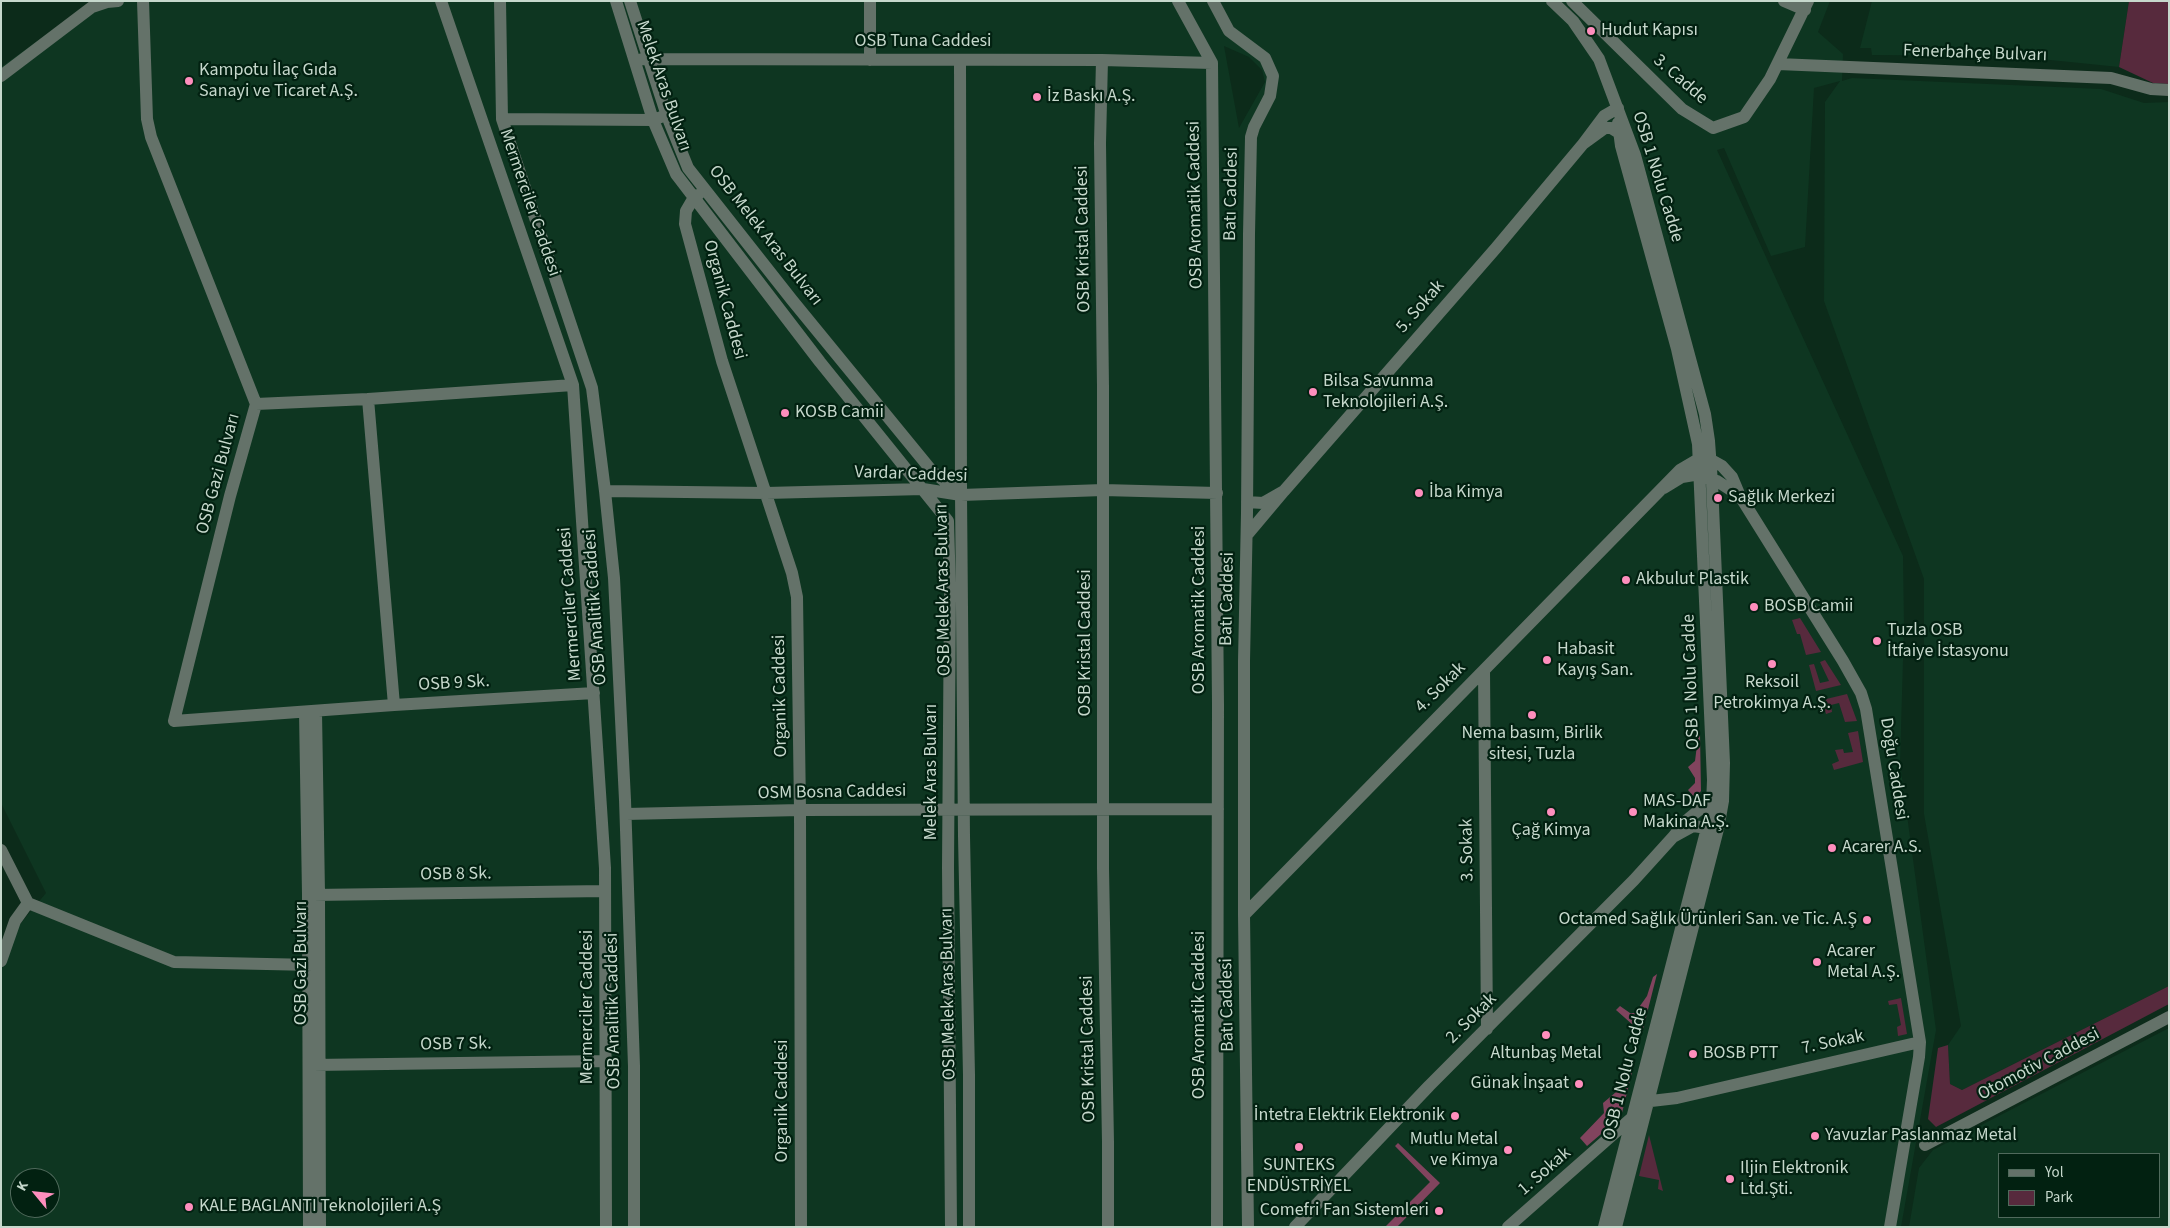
<!DOCTYPE html>
<html>
<head>
<meta charset="utf-8">
<style>
	body { margin:0 }
	#map { position:relative; width:2170px; height:1228px; overflow:hidden; background:#0c2b1a; font-family:"Source Sans 3",sans-serif }
	canvas { display:block }
	.frame { position:absolute; inset:0; border:2px solid #c6d8cc; pointer-events:none }
	.legend { position:absolute; left:1998px; top:1153px; width:162px; height:65px; box-sizing:border-box; background:#022111; border:1px solid #506a5c; margin:0; padding:6px 9px; list-style:none; font-size:15px; color:#c6d8cc }
	.legend li { display:flex; align-items:center; gap:10px; height:25px }
	.legend b { width:25px; border:1px solid #506a5c }
	.north { position:absolute; left:10px; top:1168px; width:50px; height:50px; box-sizing:border-box; background:#022111; border:1px solid #506a5c; border-radius:50%; rotate:298deg; font-size:14px; font-weight:700; line-height:20px; text-align:center; color:#c6d8cc }
	.north::after { content:''; display:block; margin:auto; width:18px; height:22px; background:#fe8ebd; clip-path:polygon(50% 0,100% 100%,50% 72%,0 100%) }
</style>
</head>
<body>
<div id="map">
<canvas width="2170" height="1228"></canvas>
<div class="frame"></div>
<ul class="legend">
<li><b style="height:6px;background:#647269"></b>Yol</li>
<li><b style="height:14px;background:#572a3d"></b>Park</li>
</ul>
<div class="north">K</div>
</div>
<script>
const ctx = document.querySelector('canvas').getContext('2d');
ctx.lineJoin = 'round';
function fillPath(path, color) {
  ctx.fillStyle = color;
  ctx.fill(path, 'evenodd');
}
function poly(rows) {
  const path = new Path2D();
  for (const r of rows) {
    path.moveTo(r[0], r[1]);
    for (let i = 2; i < r.length; i += 2) path.lineTo(r[i], r[i + 1]);
  }
  return path;
}
function strokePath(path, color, width, dash) {
  ctx.strokeStyle = color;
  ctx.lineWidth = width;
  ctx.lineCap = dash ? 'butt' : 'round';
  ctx.setLineDash(dash || []);
  ctx.stroke(path);
}
function label(font, color, halo, rows, align = 'center') {
  ctx.font = font + ' "Source Sans 3",sans-serif';
  ctx.lineWidth = 4.5;
  ctx.setLineDash([]);
  ctx.textBaseline = 'middle';
  ctx.strokeStyle = halo;
  ctx.fillStyle = color;
  for (const [text, x, y, turn = 0] of rows) {
    ctx.save();
    ctx.translate(x, y);
    ctx.rotate((+turn || 0) * Math.PI / 180);
    ctx.textAlign = isNaN(turn) ? turn : align;
    if (halo) ctx.strokeText(text, 0, 0);
    ctx.fillText(text, 0, 0);
    ctx.restore();
  }
}
fillPath(poly([
	[93,1,1830,1,1818,32,1843,54,1842,81,1852,78,2101,89,2144,103,2169,102,2169,986,1962,1090,1950,1084,1948,1045,1961,1026,1924,814,1924,579,1824,301,1825,102,1840,81,1814,88,1805,247,1771,256,1724,148,1717,150,1903,556,1904,626,1900,763,1936,1030,1901,1227,1,1227,1,947,46,893,1,803,1,67],
	[1224,46,1249,57,1262,70,1265,82,1239,128],
	[20,1178,50,1178,50,1208,20,1208],
	[1872,1,2129,1,2119,67,2011,56,1872,55,1871,48,1860,48],
	[2169,1028,2169,1227,1909,1227,1919,1168,1933,1150],
	[2159,1154,2159,1217,1999,1217,1999,1154]
]), '#0e3621');
fillPath(poly([
	[2129,1,2169,1,2169,84,2153,83,2119,67],
	[1800,618,1821,652,1806,655,1800,634,1797,634,1792,620],
	[1825,660,1841,685,1816,691,1809,665,1814,664,1820,683,1829,681,1820,662],
	[1847,694,1857,721,1845,722,1839,703,1831,705,1832,712,1826,714,1822,700],
	[1858,731,1863,762,1834,770,1832,764,1839,761,1835,750,1843,749,1844,753,1853,752,1848,733],
	[2169,986,2169,1004,1936,1127,1928,1119,1938,1048,1948,1045,1950,1084,1962,1090],
	[1901,998,1907,1034,1898,1036,1897,1027,1901,1025,1897,1004,1889,1005,1888,1001],
	[1649,1135,1663,1191,1658,1189,1659,1180,1639,1176]
]), '#572a3d');
fillPath(poly([
	[1697,734,1700,734,1701,791,1695,798,1688,790,1695,783,1695,778,1688,767,1695,761,1697,745,1694,740],
	[1657,974,1642,1033,1616,1010,1620,1006,1630,1013,1635,1013,1647,996,1653,977],
	[1630,1063,1634,1064,1621,1117,1587,1146,1580,1138,1604,1113,1603,1103,1622,1087],
	[1398,1143,1440,1183,1397,1227,1385,1227,1430,1182,1395,1146]
]), '#81445e');
strokePath(poly([
	[143,1,147,119,151,137,256,404,230,496,174,721,394,705,594,693],
	[441,1,573,385,605,868,606,1227],
	[500,1,502,119,592,388,605,491,614,578,625,800,634,1066,634,1227],
	[616,1,653,120,676,174,820,362,948,521,950,591,948,867,951,1227],
	[630,1,667,116,688,168,792,300,932,471,961,495,964,836,969,1075,969,1227],
	[870,1,870,60],
	[1178,1,1212,63,1218,704,1217,1227],
	[1213,1,1229,31,1265,58,1273,76,1270,96,1254,127,1251,137,1249,234,1247,513,1244,661,1244,915,1248,1227],
	[1552,1,1573,21,1599,59,1635,155,1705,414,1709,441,1712,483,1724,763,1723,801,1718,829,1616,1227],
	[1572,1,1682,109,1713,128,1744,117,1770,79,1808,1],
	[1784,1,1805,10],
	[642,59,1102,60,1212,63],
	[960,60,961,495],
	[1102,60,1100,143,1103,387,1103,868,1108,1142,1108,1227],
	[1778,64,2111,78,2151,89,2169,90],
	[1,76,92,7,107,2,118,1],
	[1618,108,1604,116,1583,144,1605,128,1611,128,1619,133],
	[502,119,653,120,661,117],
	[698,195,693,199,686,211,685,224,722,361,792,573,797,597,800,810,801,1227],
	[368,399,394,705],
	[256,404,368,399,573,385],
	[605,491,766,493,923,489,961,495,1103,490,1217,493],
	[1284,491,1496,248,1583,144],
	[1740,496,1843,661,1861,693,1866,709,1920,1042,1919,1057,1890,1227],
	[1247,535,1284,491,1263,503,1247,502],
	[1484,670,1487,1029],
	[305,712,308,895,309,1227],
	[316,712,319,893,320,1227],
	[626,814,800,810,1218,809],
	[1707,828,1693,826,1673,837,1687,820,1699,810,1709,807,1718,810],
	[1,850,28,903,174,962,313,965],
	[313,895,605,891],
	[1244,915,1680,470,1697,460,1713,461,1722,466,1732,477,1740,496,1717,481,1694,475,1682,477,1664,488],
	[1,961,15,921,28,903],
	[313,1065,606,1061],
	[1925,1145,2169,1017],
	[1295,1227,1429,1086,1634,880,1673,837],
	[1508,1227,1651,1101,1677,1098,1920,1042],
	[1604,1227,1707,828,1712,805,1713,780,1698,444,1677,349,1621,146,1618,123]
]), '#647269', 12);
for (const [x, y, r, color] of [
	[1591,31,5,"#fe8ebd"],
	[189,81,5,"#fe8ebd"],
	[1037,97,5,"#fe8ebd"],
	[1313,392,5,"#fe8ebd"],
	[785,413,5,"#fe8ebd"],
	[1419,493,5,"#fe8ebd"],
	[1718,498,5,"#fe8ebd"],
	[1626,580,5,"#fe8ebd"],
	[1754,607,5,"#fe8ebd"],
	[1877,641,5,"#fe8ebd"],
	[1547,660,5,"#fe8ebd"],
	[1772,664,5,"#fe8ebd"],
	[1532,715,5,"#fe8ebd"],
	[1551,812,5,"#fe8ebd"],
	[1633,812,5,"#fe8ebd"],
	[1832,848,5,"#fe8ebd"],
	[1867,920,5,"#fe8ebd"],
	[1817,962,5,"#fe8ebd"],
	[1546,1035,5,"#fe8ebd"],
	[1693,1054,5,"#fe8ebd"],
	[1579,1084,5,"#fe8ebd"],
	[1455,1116,5,"#fe8ebd"],
	[1815,1136,5,"#fe8ebd"],
	[1299,1147,5,"#fe8ebd"],
	[1508,1150,5,"#fe8ebd"],
	[1730,1179,5,"#fe8ebd"],
	[189,1207,5,"#fe8ebd"],
	[1439,1211,5,"#fe8ebd"]
]) {
  const dot = new Path2D();
  dot.arc(x, y, r, 0, 2 * Math.PI);
  ctx.fillStyle = color;
  ctx.fill(dot);
  strokePath(dot, '#022111', 2);
}
label('18px', '#c6d8cc', '#022111', [
	["Hudut Kapısı",1601,31],
	["Kampotu İlaç Gıda",199,71],
	["Sanayi ve Ticaret A.Ş.",199,92],
	["İz Baskı A.Ş.",1047,97],
	["Bilsa Savunma",1323,382],
	["Teknolojileri A.Ş.",1323,403],
	["KOSB Camii",795,413],
	["İba Kimya",1429,493],
	["Sağlık Merkezi",1728,498],
	["Akbulut Plastik",1636,580],
	["BOSB Camii",1764,607],
	["Tuzla OSB",1887,631],
	["İtfaiye İstasyonu",1887,652],
	["Habasit",1557,650],
	["Kayış San.",1557,671],
	["Reksoil",1772,683,"center"],
	["Petrokimya A.Ş.",1772,704,"center"],
	["Nema basım, Birlik",1532,734,"center"],
	["sitesi, Tuzla",1532,755,"center"],
	["MAS-DAF",1643,802],
	["Makina A.Ş.",1643,823],
	["Çağ Kimya",1551,831,"center"],
	["Acarer A.S.",1842,848],
	["Octamed Sağlık Ürünleri San. ve Tic. A.Ş",1857,920,"right"],
	["Acarer",1827,952],
	["Metal A.Ş.",1827,973],
	["Altunbaş Metal",1546,1054,"center"],
	["BOSB PTT",1703,1054],
	["Günak İnşaat",1569,1084,"right"],
	["İntetra Elektrik Elektronik",1445,1116,"right"],
	["Yavuzlar Paslanmaz Metal",1825,1136],
	["Mutlu Metal",1498,1140,"right"],
	["ve Kimya",1498,1161,"right"],
	["SUNTEKS",1299,1166,"center"],
	["ENDÜSTRİYEL",1299,1187,"center"],
	["Iljin Elektronik",1740,1169],
	["Ltd.Şti.",1740,1190],
	["KALE BAGLANTI Teknolojileri A.Ş",199,1207],
	["Comefri Fan Sistemleri",1429,1211,"right"]
], 'left');
label('18px', '#c6d8cc', '#022111', [
	["OSB Tuna Caddesi",923,42],
	["Fenerbahçe Bulvarı",1975,54,2],
	["3. Cadde",1680,80,41],
	["Melek Aras Bulvarı",663,86,71],
	["OSB 1 Nolu Cadde",1657,177,73],
	["Batı Caddesi",1232,194,-89],
	["Mermerciler Caddesi",529,203,71],
	["OSB Aromatik Caddesi",1196,205,-91],
	["OSB Melek Aras Bulvarı",765,236,52],
	["OSB Kristal Caddesi",1084,239,-91],
	["Organik Caddesi",724,300,75],
	["5. Sokak",1421,307,-49],
	["OSB Gazi Bulvarı",219,474,-75],
	["Vardar Caddesi",911,475,2],
	["OSB Melek Aras Bulvarı",944,590,-91],
	["Batı Caddesi",1228,599,-89],
	["Mermerciler Caddesi",571,604,-94],
	["OSB Analitik Caddesi",596,607,-94],
	["OSB Aromatik Caddesi",1200,610,-90],
	["OSB Kristal Caddesi",1086,643,-90],
	["OSB 1 Nolu Cadde",1692,682,-92],
	["OSB 9 Sk.",454,684,-3],
	["4. Sokak",1441,688,-45],
	["Organik Caddesi",781,696,-91],
	["Doğu Caddesi",1893,769,81],
	["Melek Aras Bulvarı",932,772,-90],
	["OSM Bosna Caddesi",832,793,-1],
	["3. Sokak",1468,850,-91],
	["OSB 8 Sk.",456,875,-1],
	["OSB Gazi Bulvarı",302,963,-90],
	["OSB Melek Aras Bulvarı",949,994,-91],
	["Batı Caddesi",1228,1005,-91],
	["Mermerciler Caddesi",588,1007,-90],
	["OSB Analitik Caddesi",614,1011,-91],
	["OSB Aromatik Caddesi",1200,1015,-90],
	["2. Sokak",1472,1019,-45],
	["7. Sokak",1833,1043,-12],
	["OSB 7 Sk.",456,1045,-1],
	["OSB Kristal Caddesi",1089,1049,-91],
	["Otomotiv Caddesi",2039,1065,-28],
	["OSB 1 Nolu Cadde",1626,1074,-76],
	["Organik Caddesi",783,1101,-90],
	["1. Sokak",1545,1172,-41]
]);
</script>
</body>
</html>
